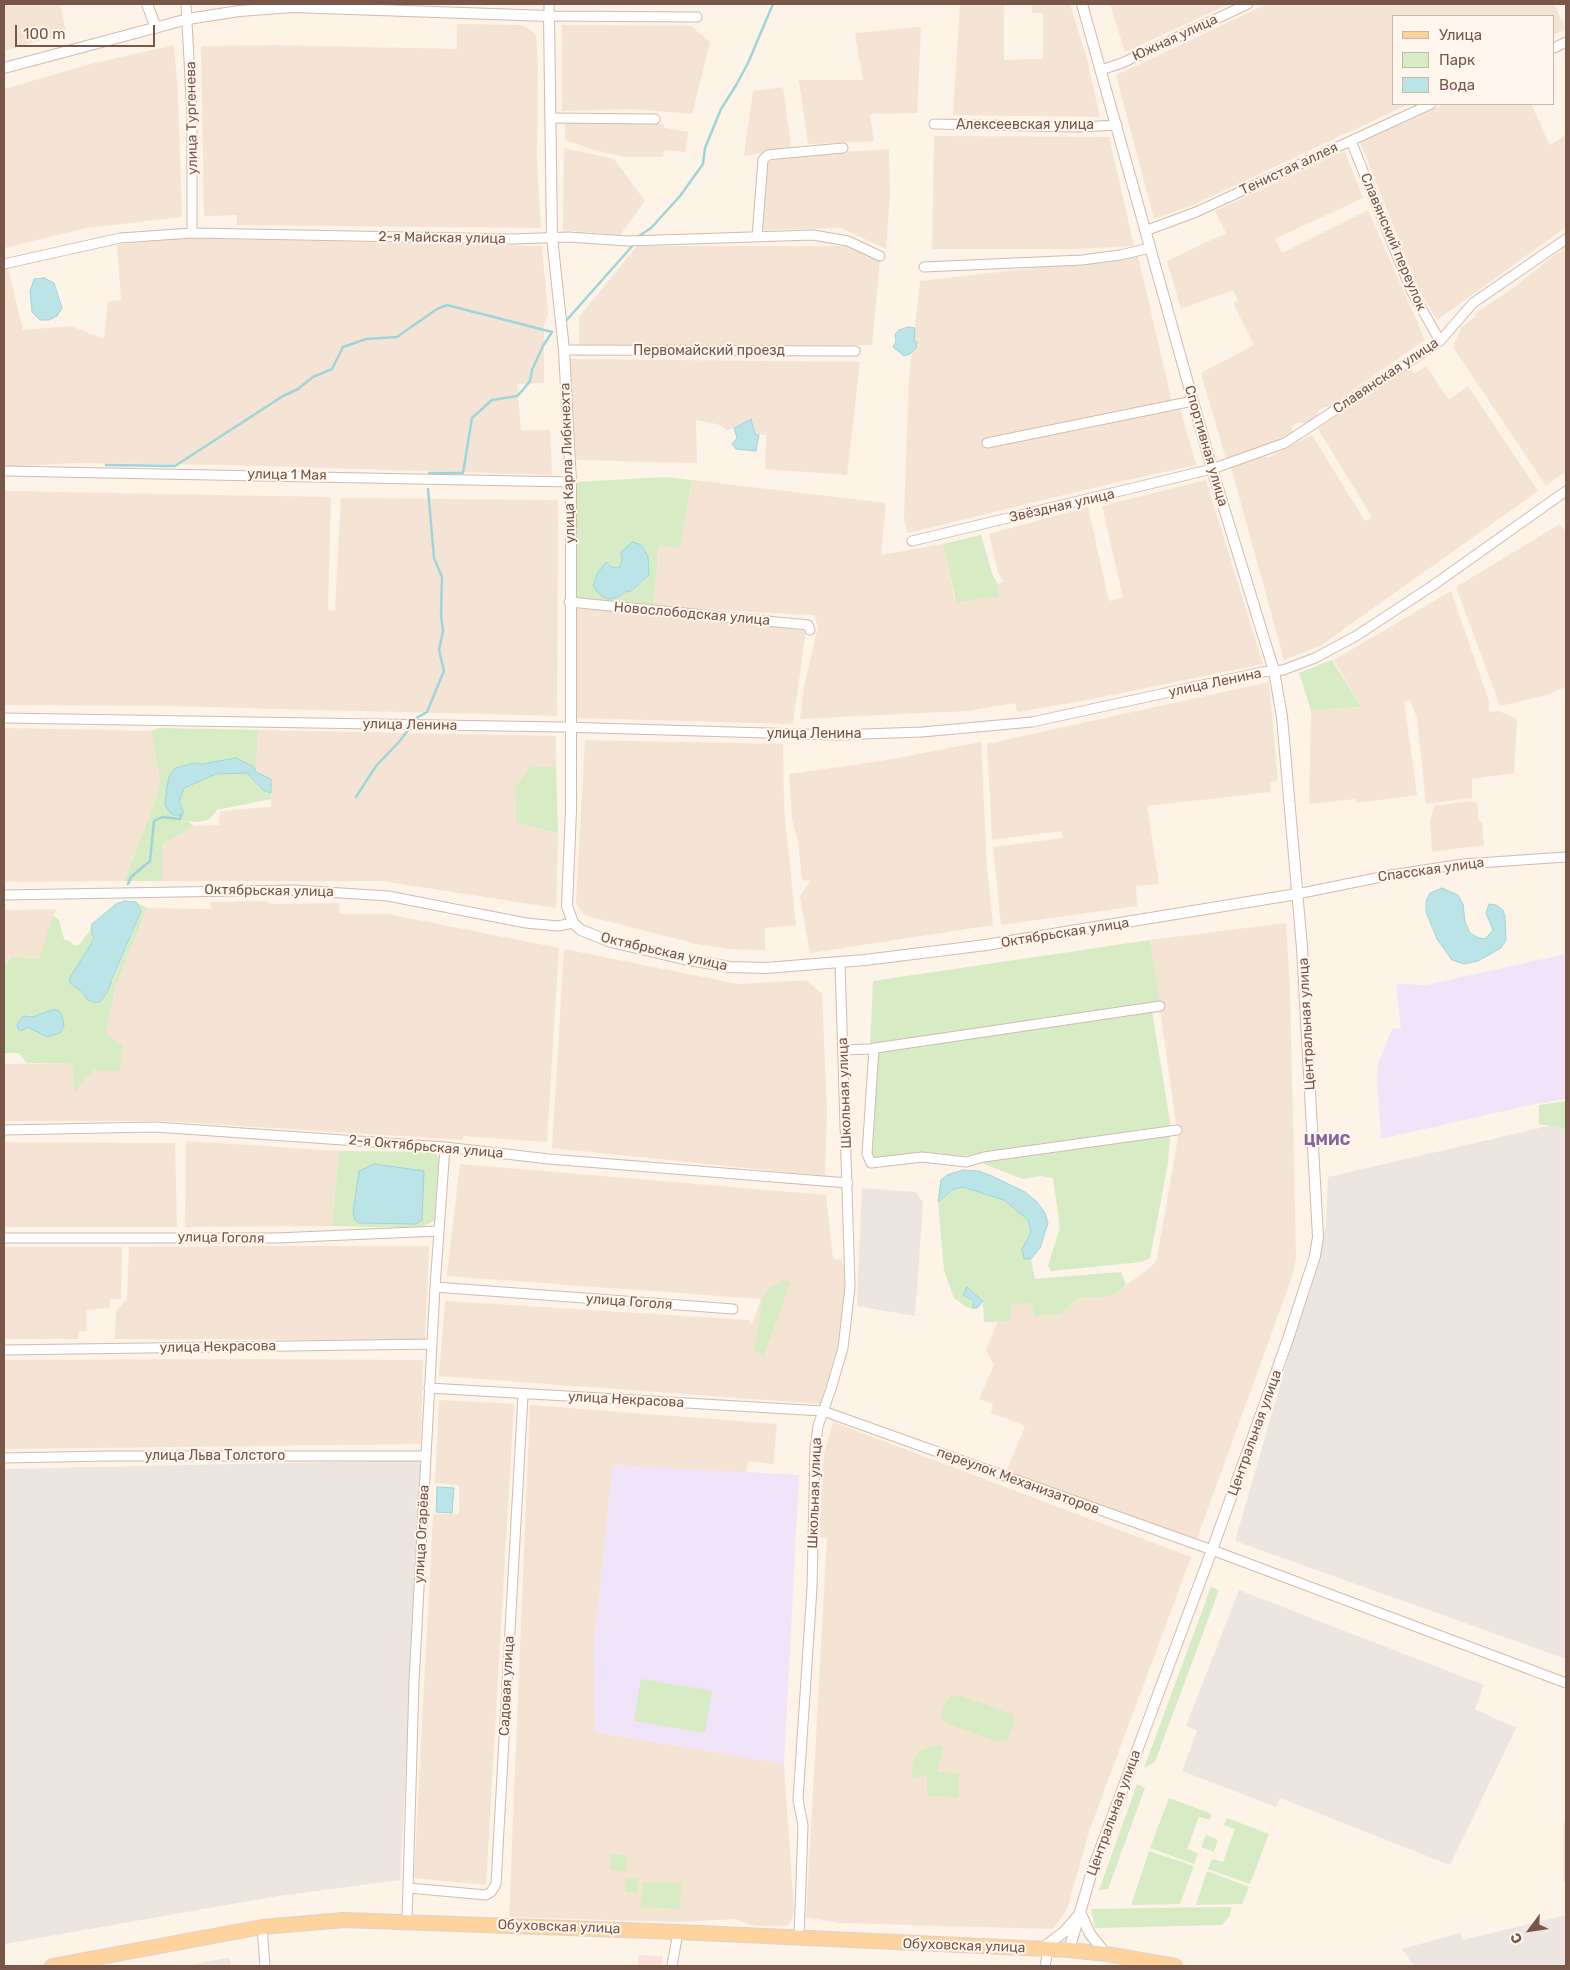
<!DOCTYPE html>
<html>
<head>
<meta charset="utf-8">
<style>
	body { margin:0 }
	#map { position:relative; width:1570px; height:1970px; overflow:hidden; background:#fdf3e6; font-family:Rubik,sans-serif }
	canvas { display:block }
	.frame { position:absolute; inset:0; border:5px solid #785749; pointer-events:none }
	.legend { position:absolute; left:1392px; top:15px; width:162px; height:90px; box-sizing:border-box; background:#fff7ed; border:1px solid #c9b7ab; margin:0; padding:6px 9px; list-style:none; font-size:15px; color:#785749 }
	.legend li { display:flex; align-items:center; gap:10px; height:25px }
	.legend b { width:25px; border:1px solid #c9b7ab }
	.north { position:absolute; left:1505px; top:1905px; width:50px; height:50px; -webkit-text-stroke:4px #fff7ed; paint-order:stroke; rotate:239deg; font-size:14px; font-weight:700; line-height:20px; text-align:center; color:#785749 }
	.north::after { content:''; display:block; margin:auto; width:18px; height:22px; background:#785749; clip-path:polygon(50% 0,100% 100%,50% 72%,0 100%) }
	.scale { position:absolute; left:15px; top:25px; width:140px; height:22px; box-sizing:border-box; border:2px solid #785749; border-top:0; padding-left:6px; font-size:15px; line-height:18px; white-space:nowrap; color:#785749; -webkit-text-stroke:4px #fff7ed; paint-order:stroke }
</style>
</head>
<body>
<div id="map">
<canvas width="1570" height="1970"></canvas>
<div class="frame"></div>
<ul class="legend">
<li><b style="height:6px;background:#fed39d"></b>Улица</li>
<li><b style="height:14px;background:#d7ecc4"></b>Парк</li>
<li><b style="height:14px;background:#bae4e8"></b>Вода</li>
</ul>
<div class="north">С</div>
<div class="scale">100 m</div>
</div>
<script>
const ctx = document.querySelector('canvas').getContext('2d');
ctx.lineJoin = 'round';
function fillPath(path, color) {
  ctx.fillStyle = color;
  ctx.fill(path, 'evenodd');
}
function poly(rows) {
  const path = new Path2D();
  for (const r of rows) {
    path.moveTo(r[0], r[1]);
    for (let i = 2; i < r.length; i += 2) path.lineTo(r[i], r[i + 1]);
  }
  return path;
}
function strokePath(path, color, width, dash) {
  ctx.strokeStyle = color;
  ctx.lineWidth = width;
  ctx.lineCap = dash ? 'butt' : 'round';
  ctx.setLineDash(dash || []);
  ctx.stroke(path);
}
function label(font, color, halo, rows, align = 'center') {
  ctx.font = font + ' Rubik,sans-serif';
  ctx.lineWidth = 4;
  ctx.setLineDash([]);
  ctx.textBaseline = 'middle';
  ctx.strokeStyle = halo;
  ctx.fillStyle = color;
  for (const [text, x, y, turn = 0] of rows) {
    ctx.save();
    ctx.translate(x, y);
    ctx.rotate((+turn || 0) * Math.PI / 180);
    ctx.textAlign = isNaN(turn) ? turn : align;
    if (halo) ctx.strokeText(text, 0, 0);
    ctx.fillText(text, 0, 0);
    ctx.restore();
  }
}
fillPath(poly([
	[4,4,60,4,66,33,4,51],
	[960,4,1004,4,1004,60,1043,59,1043,13,1032,13,1032,4,1070,4,1087,59,1100,117,953,115],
	[1110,4,1229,4,1125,52],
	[1267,4,1554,4,1566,29,1554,35,1554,16,1394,16,1394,104,1409,104,1193,205,1154,219,1116,75],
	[457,24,520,25,528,28,536,34,538,66,537,160,541,228,237,225,237,215,204,216,201,46,274,45,457,49],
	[562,25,691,26,710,42,692,114,632,109,562,111],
	[921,27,917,113,870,114,874,141,808,144,799,80,863,80,855,33],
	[174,45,178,93,182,217,86,228,4,248,4,89,91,64],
	[783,87,791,147,744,156,753,91],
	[1445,104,1531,104,1550,145,1566,134,1566,227,1437,320,1419,290,1360,142],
	[565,121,664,124,664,128,688,132,685,152,664,150,663,157,625,157,591,149,565,140],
	[934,136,1109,137,1134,246,1072,249,932,249],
	[564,148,614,159,645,201,620,235,563,230],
	[889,149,890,194,886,249,841,228,762,230,765,165,776,157],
	[1345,151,1363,198,1275,239,1282,253,1368,210,1425,340,1329,407,1324,407,1318,411,1317,417,1306,424,1299,422,1292,426,1292,433,1273,443,1226,459,1201,373,1254,345,1233,303,1238,301,1233,290,1181,309,1167,261,1226,233,1215,211],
	[183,238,542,246,548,315,544,324,544,383,517,384,521,430,550,430,552,475,233,465,75,463,4,467,4,269,8,268,23,330,71,326,104,339,108,301,121,300,117,245],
	[637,246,848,246,880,260,872,345,579,347,579,317],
	[1566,246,1566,471,1546,486,1453,347,1461,328,1476,316,1475,314,1516,286],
	[1138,256,1174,411,1180,409,1196,465,1109,484,908,533,904,519,909,378,920,281],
	[570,359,860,362,847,475,765,469,766,435,755,434,751,419,728,430,717,424,696,420,697,463,576,460],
	[1409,366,1414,374,1426,366,1449,400,1468,386,1538,491,1320,646,1284,660,1231,467,1261,457,1269,457,1312,435,1365,521,1372,517,1318,429],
	[692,480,886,503,881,555,943,544,955,601,999,597,998,584,1004,582,998,572,989,534,1088,507,1109,601,1123,598,1102,506,1206,480,1263,664,1087,700,1017,712,1015,703,967,711,800,719,804,687,818,627,814,615,653,607,659,545,680,547],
	[4,491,331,497,328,610,335,611,341,498,558,500,557,716,166,706,4,705],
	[1560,524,1566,532,1566,687,1547,695,1500,706,1456,587],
	[1451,591,1489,701,1489,712,1499,711,1517,719,1514,773,1472,779,1472,798,1426,804,1417,718,1410,700,1404,702,1417,795,1356,803,1355,799,1309,804,1311,710,1361,707,1334,660],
	[576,608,806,630,793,724,577,718],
	[1269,682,1278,781,1270,782,1271,792,1147,806,1159,884,1136,886,1137,906,1001,925,993,847,1063,838,1062,831,992,840,987,744],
	[4,728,151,731,160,781,158,794,124,881,4,882],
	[258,730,556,736,556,767,531,768,515,787,516,823,558,833,556,908,382,881,162,881,162,845,194,826,219,825,220,811,271,807,271,779,256,772],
	[585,740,783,744,784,808,796,925,765,928,765,950,729,949,696,944,584,915,576,903],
	[981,742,987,867,993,925,810,953,800,897,810,881,802,879,798,841,792,819,789,774,881,761],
	[1472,801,1478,805,1478,820,1482,822,1484,845,1432,852,1430,822,1434,806],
	[266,901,271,904,339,903,340,914,388,914,559,948,547,1142,463,1136,463,1140,162,1121,4,1121,4,1064,72,1063,74,1091,106,1034,115,989,147,908,211,909,211,902],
	[56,909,39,958,11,957,4,968,4,910],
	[1286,923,1290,989,1296,1258,1292,1277,1197,1539,1074,1498,1006,1472,1025,1426,991,1413,993,1404,979,1399,994,1365,986,1350,998,1321,1011,1321,1010,1305,1034,1303,1035,1316,1061,1314,1077,1299,1112,1296,1152,1266,1157,1259,1178,1137,1150,940],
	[564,949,738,984,806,980,822,994,827,1110,825,1176,552,1148],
	[186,1141,339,1151,332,1226,185,1227],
	[4,1142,175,1143,177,1227,4,1227],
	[460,1164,826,1195,833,1259,841,1260,845,1269,846,1283,838,1344,821,1404,439,1376,445,1301,749,1320,752,1325,761,1299,447,1276],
	[245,1246,429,1246,425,1340,115,1339,116,1311,127,1299,129,1247],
	[4,1247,122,1247,121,1299,110,1299,110,1308,86,1310,87,1331,79,1331,78,1339,4,1339],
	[246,1359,423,1360,421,1444,4,1449,4,1360],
	[439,1400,514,1404,486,1885,414,1878,433,1514,459,1514,459,1485,435,1483],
	[530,1405,777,1424,773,1464,748,1461,746,1473,613,1465,594,1642,595,1732,784,1764,794,1912,791,1922,786,1926,754,1926,735,1919,680,1922,509,1917],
	[833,1422,1191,1557,1090,1829,1067,1909,1053,1929,839,1923,806,1917,827,1538,819,1537,824,1454]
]), '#f5e4d4');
fillPath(poly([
	[638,1955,663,1956,661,1966,638,1966]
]), '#fee2da');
fillPath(poly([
	[1566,1122,1566,1659,1235,1541,1326,1227,1328,1177],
	[862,1188,916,1192,923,1203,915,1316,857,1306],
	[422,1460,400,1880,278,1896,4,1944,4,1469],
	[1239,1590,1484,1685,1475,1709,1516,1728,1450,1865,1280,1798,1276,1807,1182,1771,1197,1731,1186,1726],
	[1566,1818,1566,1882,1563,1882,1563,1823],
	[1566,1915,1566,1966,1414,1966,1402,1949,1460,1933,1463,1940],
	[230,1958,231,1966,185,1966,221,1959]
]), '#ede6e0');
fillPath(poly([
	[1566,954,1566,1099,1530,1105,1381,1139,1377,1077,1379,1061,1392,1029,1401,1028,1396,984,1426,985],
	[613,1465,799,1475,784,1764,595,1732,594,1642]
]), '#f0e3fa');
fillPath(poly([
	[665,477,692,480,680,548,659,545,653,607,575,599,576,482],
	[622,560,645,580,617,598,607,562,612,567,619,568],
	[981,535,993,576,998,584,999,597,956,602,943,544],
	[1332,660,1361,707,1311,710,1299,673],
	[160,728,258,730,256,772,254,767,236,758,202,764,194,763,176,768,169,777,167,787,184,813,179,802,184,788,216,774,247,773,263,790,271,793,271,799,217,810,210,819,198,822,187,821,194,826,162,845,162,881,124,881,158,794,160,781,151,731],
	[531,767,556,767,558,833,516,823,515,787],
	[136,902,147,908,115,989,106,1034,122,1045,120,1071,93,1070,74,1092,72,1063,27,1063,19,1053,4,1053,4,968,11,957,39,958,53,915,59,920,64,939,71,942,74,946,79,945,91,929,94,939,73,974,83,995,113,981,141,912],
	[39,1015,64,1026,62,1030,50,1035,28,1027,23,1029,27,1016],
	[1150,940,1160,1004,915,1037,870,1046,873,981],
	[1152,1011,1171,1128,961,1156,920,1153,882,1160,872,1158,870,1153,876,1050],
	[1566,1101,1566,1129,1539,1124,1539,1105],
	[1170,1136,1168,1163,1150,1258,1142,1262,1051,1271,1048,1265,1050,1259,1060,1228,1053,1178,1040,1176,1023,1179,984,1164,984,1160],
	[339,1151,435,1152,439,1159,434,1221,419,1228,332,1226],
	[367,1166,420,1222,359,1223,359,1172],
	[963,1187,1004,1200,1028,1220,1031,1232,1022,1249,1024,1259,1031,1259,1035,1279,1121,1272,1126,1285,1112,1296,1077,1299,1061,1314,1034,1316,1033,1303,1011,1305,1011,1321,984,1322,983,1301,971,1290,966,1297,974,1303,972,1308,966,1307,954,1298,944,1270,938,1202,954,1189],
	[781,1280,790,1282,764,1356,754,1351,763,1297,770,1288,780,1284],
	[1211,1587,1219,1590,1155,1762,1144,1768],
	[641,1679,712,1691,705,1733,634,1721],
	[957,1695,1012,1714,1015,1723,1008,1739,998,1742,944,1722,941,1714,946,1700,951,1696],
	[933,1746,944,1746,937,1772,959,1773,959,1797,927,1796,927,1775,910,1779,915,1757,922,1750],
	[1137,1784,1145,1788,1108,1889,1099,1890],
	[1169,1798,1212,1814,1210,1820,1199,1817,1187,1849,1198,1853,1194,1864,1150,1848],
	[1227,1818,1269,1834,1250,1884,1208,1869,1212,1859,1223,1862,1235,1829,1224,1825],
	[1206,1835,1218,1840,1214,1852,1201,1847],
	[1149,1851,1194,1866,1180,1904,1131,1905],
	[611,1854,627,1855,626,1871,610,1871],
	[1207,1871,1249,1887,1242,1904,1196,1905],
	[626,1878,638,1879,638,1893,625,1892],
	[643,1882,681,1883,680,1909,641,1907],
	[1231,1907,1230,1915,1222,1925,1095,1928,1091,1909]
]), '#d7ecc4');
const water = poly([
	[44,278,54,283,62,308,57,316,49,320,40,320,32,312,30,291,34,279,44,278],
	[908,327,915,328,914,341,917,342,916,348,910,354,904,356,893,347,896,342,895,334,899,330,908,327],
	[751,419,755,434,759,435,756,451,736,449,732,444,737,438,734,428,751,419],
	[633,542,641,545,648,556,649,575,631,591,625,592,617,598,608,599,601,596,593,586,598,572,606,562,612,567,619,568,622,560,621,552,633,542],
	[236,758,254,767,256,772,271,779,271,793,263,790,247,773,216,774,184,788,179,802,184,813,181,815,173,815,168,810,165,805,167,787,169,777,175,768,194,763,202,764,236,758],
	[1442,888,1458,895,1463,904,1465,922,1470,933,1479,938,1485,939,1493,930,1486,913,1489,904,1496,905,1503,910,1505,917,1506,940,1501,948,1478,961,1464,964,1452,960,1437,939,1426,912,1426,901,1430,893,1442,888],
	[125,901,136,902,141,911,107,992,100,1002,93,1002,88,1000,80,990,71,984,69,979,94,939,91,929,92,924,116,904,125,901],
	[52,1010,58,1010,62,1015,64,1026,60,1033,47,1037,28,1027,21,1031,18,1029,17,1025,23,1016,32,1017,52,1010],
	[374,1164,424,1171,422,1220,416,1224,359,1223,355,1220,353,1213,359,1171,374,1164],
	[963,1170,979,1171,994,1177,1025,1192,1037,1202,1045,1213,1048,1223,1040,1248,1031,1259,1024,1259,1022,1249,1031,1232,1028,1220,1004,1200,963,1187,954,1189,938,1202,941,1180,947,1175,963,1170],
	[967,1287,983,1301,977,1308,972,1308,974,1303,972,1300,963,1295,967,1287],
	[437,1487,454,1488,452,1513,436,1512,437,1487]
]);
fillPath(water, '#bae4e8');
strokePath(water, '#9fd5da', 1);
strokePath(poly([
	[639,236,651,228,680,196,703,164,705,148,721,109,735,87,748,63,773,4],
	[565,322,634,244],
	[106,465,175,466,283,396,298,389,313,377,332,369,343,347,366,339,397,337,437,309,447,305,552,332,543,346,532,370,530,381,522,391,517,396,492,400,472,418,463,473,429,473],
	[413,720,427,712,444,671,439,650,443,631,441,615,442,577,434,558,428,489],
	[356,797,376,766,399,742,408,730],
	[128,884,131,877,150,861,154,821,162,817,180,819,181,815]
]), '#9fd5da', 2.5);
const minor = poly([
	[186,4,192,116,192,233],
	[549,4,549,16,697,17],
	[1554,48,1566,42],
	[1101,70,1122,63,1248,4],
	[551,118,655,119],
	[934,124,1080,127,1117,125],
	[1351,141,1411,290,1440,341],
	[1145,231,1196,212,1431,104],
	[757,237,763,160,768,155,777,154,843,148],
	[4,264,120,238,192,233,513,239,568,237,628,241,813,235,848,241,880,256],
	[924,267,1082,260,1120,255,1150,248],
	[564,350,855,351],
	[987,443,1193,401],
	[4,471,571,482],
	[912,541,1212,469,1285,443,1440,341,1473,303,1566,239],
	[569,602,808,625,810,630],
	[4,718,562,727,835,735,922,732,1032,722,1262,672,1283,670,1315,658,1356,636,1432,586,1566,491],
	[1297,894,1391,875,1463,864,1566,857],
	[4,895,295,890,388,896,526,923,558,926,573,923],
	[874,1048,867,1154,871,1163,922,1157,966,1162,984,1157,1177,1130],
	[843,1050,869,1049,1160,1006],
	[4,1130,155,1127,445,1147,549,1159,848,1183],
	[4,1238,276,1238,439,1231],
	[435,1287,733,1309],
	[4,1350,432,1344],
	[429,1388,823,1411,1212,1550,1566,1683],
	[4,1458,109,1456,426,1456],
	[409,1888,486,1895,491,1892,496,1884,523,1395],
	[407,1921,414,1682,435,1287,445,1147],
	[262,1927,265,1966],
	[799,1938,803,1825,798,1800,812,1588,815,1449,818,1426,831,1389,843,1348,850,1287,840,963],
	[672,1966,678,1932],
	[1045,1966,1048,1950]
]);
const tertiary = poly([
	[147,4,156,28],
	[4,68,188,19,239,11,293,7,549,16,552,237,564,350,571,482,571,810,567,906,573,923,581,930,611,942,684,959,730,967,766,968,865,960,986,945,1297,894],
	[1080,1912,1090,1934,1106,1954],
	[1041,1949,1064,1932,1077,1917],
	[1069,1950,1092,1871,1212,1550,1287,1342,1315,1256,1318,1237,1302,948,1282,717,1274,671,1212,469,1082,4]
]);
const primary = poly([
	[52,1966,262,1927,344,1920,678,1932,1069,1950,1106,1954,1175,1966]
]);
strokePath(minor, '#d2bcae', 11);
strokePath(tertiary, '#d2bcae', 12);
strokePath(primary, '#dcd3d0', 16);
strokePath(minor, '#fff', 9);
strokePath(tertiary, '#fff', 10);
strokePath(primary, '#fed39d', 14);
label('14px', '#785749', '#fff7ed', [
	["Южная улица",1175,38,-25],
	["улица Тургенева",192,118,-91],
	["Алексеевская улица",1025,125],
	["Тенистая аллея",1289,169,-25],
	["2-я Майская улица",442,238,1],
	["Славянский переулок",1393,242,67],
	["Первомайский проезд",709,351],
	["Славянская улица",1386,376,-34],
	["Спортивная улица",1206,446,74],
	["улица Карла Либкнехта",568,463,-92],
	["улица 1 Мая",287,475,1],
	["Звёздная улица",1062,506,-13],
	["Новослободская улица",692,614,5],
	["улица Ленина",1215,683,-12],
	["улица Ленина",410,725,1],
	["улица Ленина",814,734],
	["Спасская улица",1431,870,-8],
	["Октябрьская улица",269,891,1],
	["Октябрьская улица",1065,933,-9],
	["Октябрьская улица",664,952,13],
	["Центральная улица",1307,1024,-93],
	["Школьная улица",845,1093,-92],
	["2-я Октябрьская улица",426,1147,5],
	["улица Гоголя",221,1238,1],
	["улица Гоголя",629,1302,4],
	["улица Некрасова",218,1347,-1],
	["улица Некрасова",626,1400,3],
	["Центральная улица",1255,1433,-70],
	["улица Льва Толстого",215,1456],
	["переулок Механизаторов",1018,1481,20],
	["Школьная улица",815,1493,-88],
	["улица Огарёва",422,1534,-87],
	["Садовая улица",507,1686,-87],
	["Центральная улица",1114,1813,-70],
	["Обуховская улица",559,1927,2],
	["Обуховская улица",964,1946,2]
]);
label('bold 15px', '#86659b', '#fff7ed', [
	["ЦМИС",1327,1141]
]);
</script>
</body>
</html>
